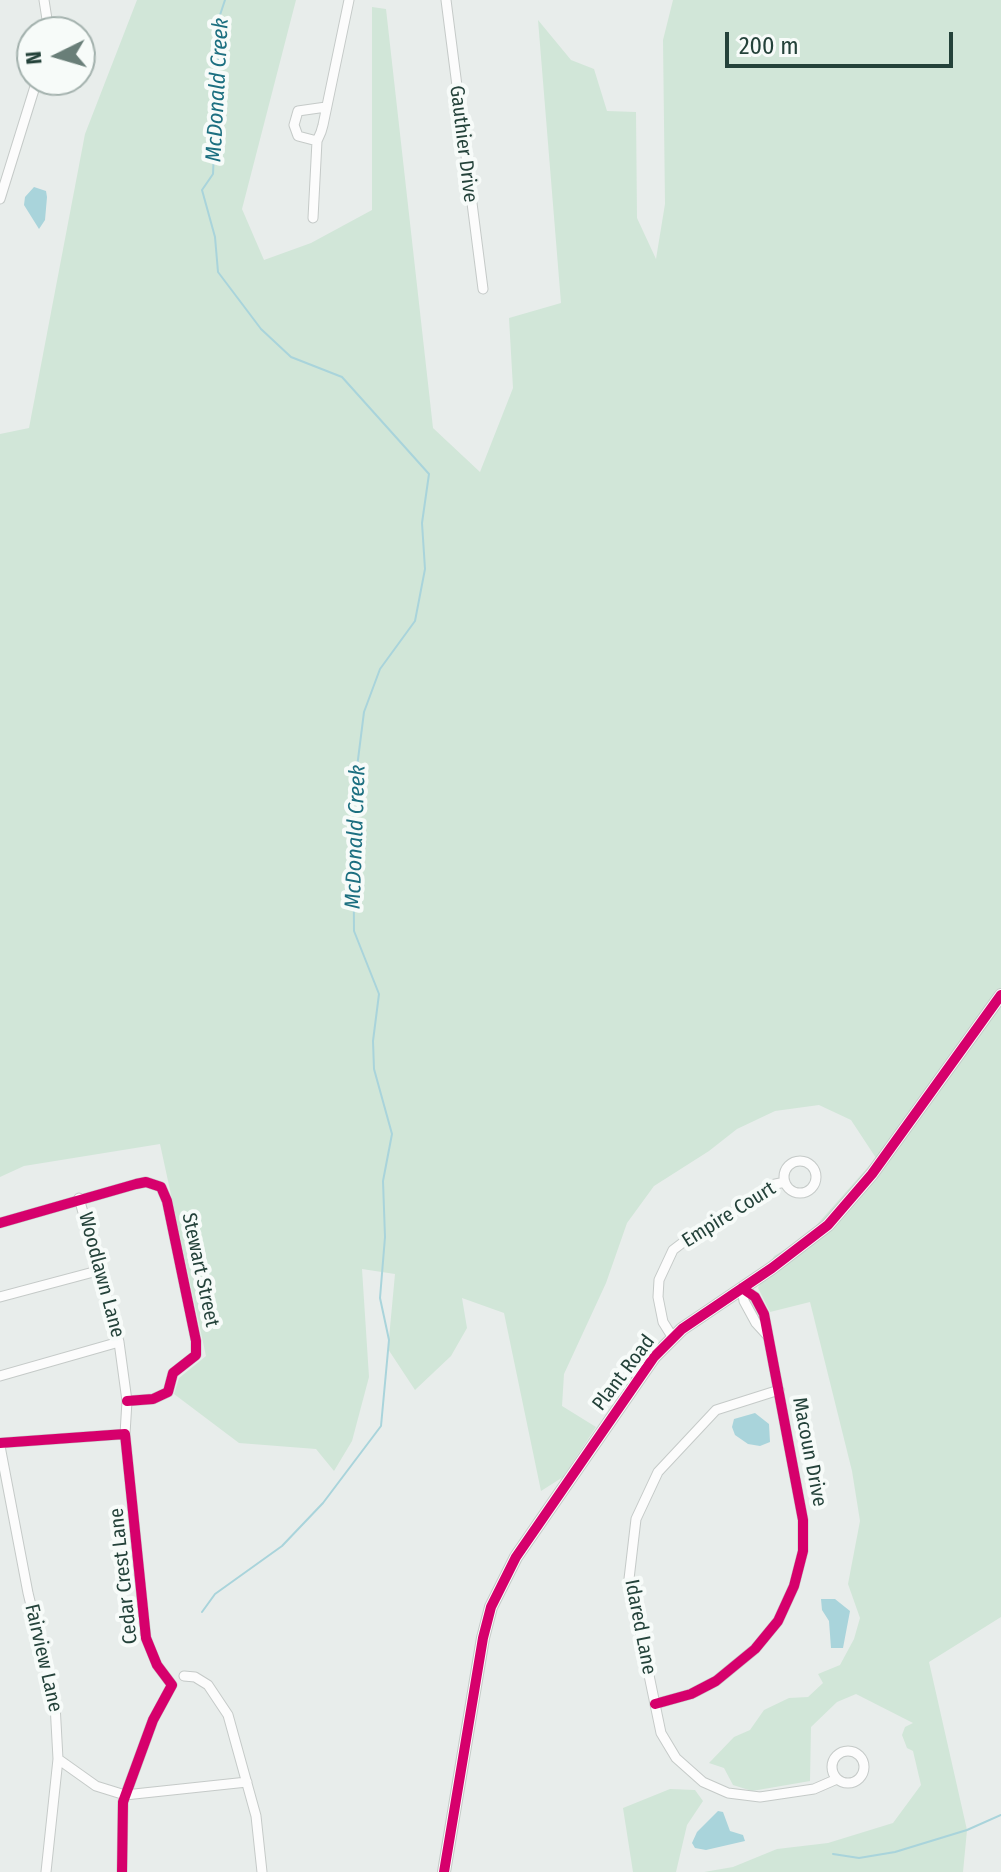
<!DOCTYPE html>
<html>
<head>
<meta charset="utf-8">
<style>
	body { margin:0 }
	#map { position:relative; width:1001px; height:1872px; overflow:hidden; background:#e8edeb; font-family:"Fira Sans Condensed",sans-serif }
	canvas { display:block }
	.north { position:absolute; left:16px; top:16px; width:80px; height:80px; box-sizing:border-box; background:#f7fbf9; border:2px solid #a3b1ad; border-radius:50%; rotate:265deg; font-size:22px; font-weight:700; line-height:32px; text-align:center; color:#24423a }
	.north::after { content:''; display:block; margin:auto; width:28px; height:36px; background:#697e78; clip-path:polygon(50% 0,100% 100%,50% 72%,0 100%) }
	.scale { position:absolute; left:725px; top:32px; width:228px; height:36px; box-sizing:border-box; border:4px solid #24423a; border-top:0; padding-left:10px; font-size:24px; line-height:28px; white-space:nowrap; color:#24423a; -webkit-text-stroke:6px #f7fbf9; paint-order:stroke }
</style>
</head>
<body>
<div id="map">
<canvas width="1001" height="1872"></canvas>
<div class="north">N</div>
<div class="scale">200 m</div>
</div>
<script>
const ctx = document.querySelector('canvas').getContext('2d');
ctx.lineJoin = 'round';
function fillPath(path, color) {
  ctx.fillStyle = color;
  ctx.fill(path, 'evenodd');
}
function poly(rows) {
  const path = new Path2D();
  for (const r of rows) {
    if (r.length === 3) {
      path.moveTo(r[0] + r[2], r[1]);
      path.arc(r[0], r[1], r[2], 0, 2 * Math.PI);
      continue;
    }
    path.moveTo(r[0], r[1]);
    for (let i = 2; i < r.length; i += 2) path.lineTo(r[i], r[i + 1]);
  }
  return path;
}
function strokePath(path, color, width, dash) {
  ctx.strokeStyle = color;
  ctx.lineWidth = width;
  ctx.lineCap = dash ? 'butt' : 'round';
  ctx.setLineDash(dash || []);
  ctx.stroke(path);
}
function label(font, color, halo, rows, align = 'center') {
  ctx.font = font + ' "Fira Sans Condensed",sans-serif';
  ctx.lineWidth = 8;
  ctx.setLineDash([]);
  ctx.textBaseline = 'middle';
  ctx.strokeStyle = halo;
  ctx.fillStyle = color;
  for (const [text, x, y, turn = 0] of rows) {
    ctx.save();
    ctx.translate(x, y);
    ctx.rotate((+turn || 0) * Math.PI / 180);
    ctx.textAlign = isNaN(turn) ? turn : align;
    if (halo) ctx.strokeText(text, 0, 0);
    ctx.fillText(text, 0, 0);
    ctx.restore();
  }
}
fillPath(poly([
	[137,0,296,0,242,209,264,260,311,243,372,210,372,7,386,9,433,428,480,472,513,388,509,318,561,303,538,20,571,60,594,69,607,111,636,112,637,218,656,259,665,204,663,40,673,0,1001,0,1001,1617,929,1662,967,1830,963,1872,704,1872,733,1867,777,1849,828,1843,893,1823,921,1785,913,1751,907,1748,902,1735,905,1727,913,1723,856,1694,837,1702,811,1727,810,1781,752,1791,733,1785,724,1768,709,1763,734,1737,750,1730,764,1710,789,1698,808,1697,823,1683,818,1674,840,1665,854,1639,860,1618,848,1584,860,1521,852,1471,810,1302,770,1312,758,1288,774,1256,806,1237,876,1158,851,1120,819,1105,775,1111,737,1129,709,1151,654,1186,627,1223,606,1283,564,1374,562,1406,596,1427,563,1477,541,1491,504,1313,462,1298,467,1328,451,1356,415,1390,388,1349,395,1274,362,1269,369,1377,352,1441,334,1471,316,1449,239,1443,174,1394,179,1378,206,1356,160,1144,24,1166,0,1177,0,434,29,428,85,134],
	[670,1789,695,1790,703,1801,687,1825,676,1872,633,1872,623,1808]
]), '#d1e6d8');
fillPath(poly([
	[34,187,46,191,47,197,45,220,39,229,24,205,25,197],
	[755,1413,769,1424,770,1442,760,1446,748,1444,735,1435,732,1427,734,1419],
	[821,1599,835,1599,850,1611,843,1648,831,1648,829,1621,822,1610],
	[718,1811,723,1812,730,1831,743,1835,745,1841,706,1850,695,1848,692,1843,697,1832]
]), '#a9d4db');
strokePath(poly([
	[202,1612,215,1594,282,1546,323,1503,381,1426,389,1340,380,1298,385,1237,383,1181,392,1134,374,1069,373,1041,379,994,354,931,353,799,364,712,380,669,415,621,425,569,422,523,429,474,342,377,291,357,261,329,218,272,215,237,202,190,213,174,220,15,225,0],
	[833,1854,859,1858,895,1852,967,1830,1001,1815]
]), '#a9d4db', 2);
const street = poly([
	[44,0,49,32],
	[446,0,483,289],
	[326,107,298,111,294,125,298,136,317,141,321,132,323,125,349,0],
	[0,199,37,80],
	[313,218,317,141],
	[800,1177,16],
	[79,1198,119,1342,127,1401,125,1434],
	[0,1223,136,1184,146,1182,161,1187,167,1201,196,1341,196,1355,173,1373,168,1392,153,1399,127,1401],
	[742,1288,744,1301,756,1323,767,1335],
	[0,1297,101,1270],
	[673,1338,663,1322,658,1297,659,1280,673,1250,694,1234,754,1201,771,1185,785,1182],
	[0,1376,119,1342],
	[779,1390,716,1410,658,1472,636,1519,629,1579,661,1733,676,1758,703,1782,728,1793,760,1797,814,1789,837,1779],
	[0,1443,125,1434,146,1638,157,1665,172,1685,153,1720,123,1802,122,1872],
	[0,1446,28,1593,55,1704,58,1759,46,1872],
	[184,1676,195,1677,208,1685,228,1715,256,1816,262,1872],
	[655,1704,691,1694,716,1681,755,1649,778,1621,794,1586,803,1551,803,1520,764,1314,755,1297,742,1288],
	[848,1767,16],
	[58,1759,96,1786,125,1795,247,1782]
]);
const secondary = poly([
	[444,1872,483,1638,491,1607,516,1557,654,1357,682,1329,772,1268,828,1225,872,1174,1001,995]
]);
strokePath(street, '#c5cac8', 11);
strokePath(secondary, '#c3cbc8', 14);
strokePath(street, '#fcfcfc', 9);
strokePath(secondary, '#fcfcfc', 12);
strokePath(poly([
	[0,1223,136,1184,146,1182,161,1187,167,1201,196,1341,196,1355,173,1373,168,1392,153,1399,127,1401],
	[0,1443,125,1434,146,1638,157,1665,172,1685,153,1720,123,1802,122,1872],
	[655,1704,691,1694,716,1681,755,1649,778,1621,794,1586,803,1551,803,1520,764,1314,755,1297,742,1288],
	[444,1872,483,1638,491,1607,516,1557,654,1357,682,1329,772,1268,828,1225,872,1174,1001,995]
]), '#d6006c', 10);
label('20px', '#24423a', '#f7fbf9', [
	["Gauthier Drive",463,144,83],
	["Empire Court",729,1215,-32],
	["Stewart Street",200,1270,78],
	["Woodlawn Lane",101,1275,75],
	["Plant Road",624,1373,-53],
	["Macoun Drive",809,1452,79],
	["Cedar Crest Lane",124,1576,-96],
	["Idared Lane",640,1627,79],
	["Fairview Lane",43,1658,77]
]);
label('italic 22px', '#1c6f80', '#f7fbf9', [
	["McDonald Creek",218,90,-87],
	["McDonald Creek",356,837,-88]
]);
</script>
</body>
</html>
